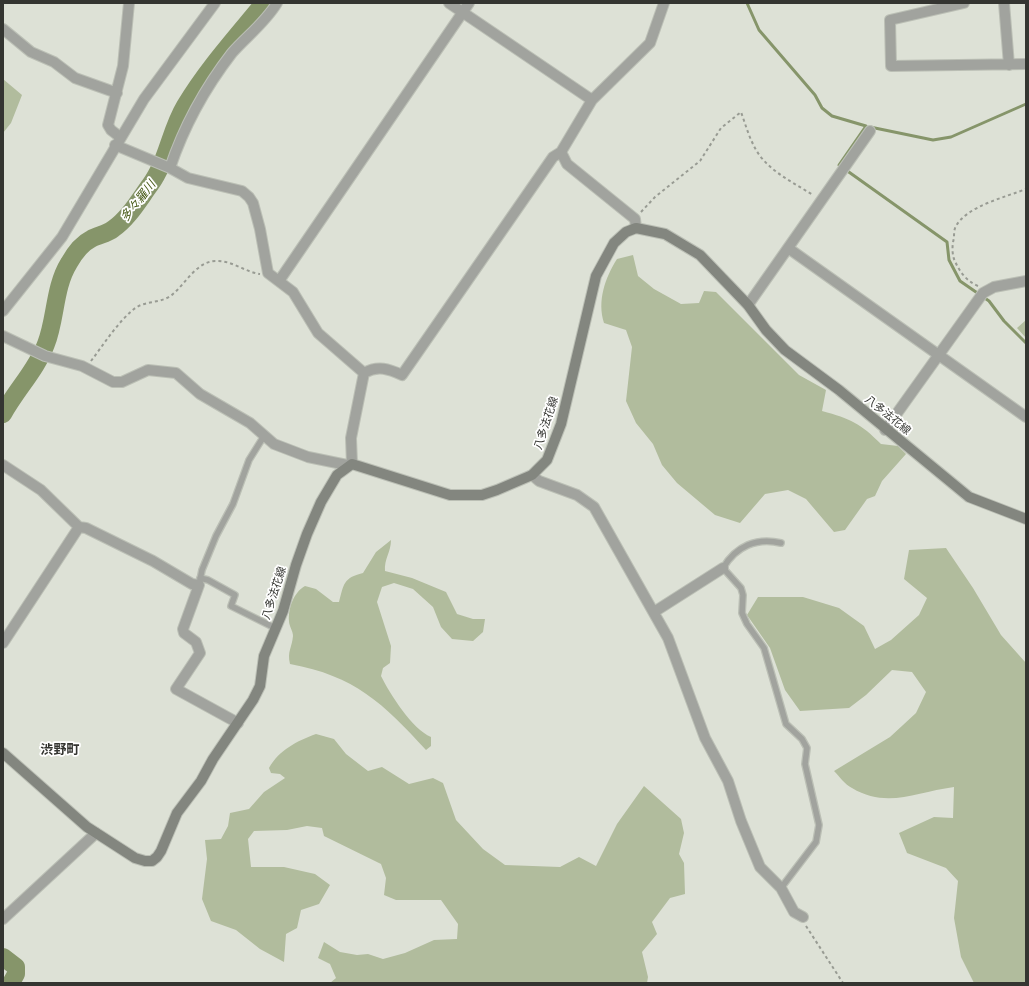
<!DOCTYPE html>
<meta charset="utf-8">
<style>
body{margin:0}
#map{position:relative;width:1029px;height:986px;overflow:hidden;background:#dde1d6;font-family:Commissioner,sans-serif}
canvas{display:block}
.frame{position:absolute;inset:0;border:4px solid #343531;pointer-events:none}
</style>
<div id="map">
<canvas width="1029" height="986"></canvas>
<div class="frame"></div>
</div>
<script>
const g = document.querySelector('canvas').getContext('2d');
g.lineJoin = 'round';
function paint(path, color) {
  g.fillStyle = color;
  g.fill(path, 'evenodd');
}
function strokePath(path, color, width, dash) {
  g.strokeStyle = color;
  g.lineWidth = width;
  g.lineCap = dash ? 'butt' : 'round';
  g.setLineDash(dash || []);
  g.stroke(path);
}
function label(font, color, halo, rows, align = 'center') {
  g.font = font + ' Commissioner,"Noto Sans JP",sans-serif';
  g.lineWidth = 3.5;
  g.setLineDash([]);
  g.textBaseline = 'middle';
  g.strokeStyle = halo;
  g.fillStyle = color;
  for (const [text, x, y, turn = 0] of rows) {
    g.save();
    g.translate(x, y);
    g.rotate((+turn || 0) * Math.PI / 180);
    g.textAlign = isNaN(turn) ? turn : align;
    if (halo) g.strokeText(text, 0, 0);
    g.fillText(text, 0, 0);
    g.restore();
  }
}
paint(new Path2D(`
 M3,79l19,16 -11,28 -8,10z
 M633,255l5,21 16,13 27,15 18,-1 5,-12 12,1 83,83 27,15 -4,21c29,8 38,12 59,33l17,2 8,8 -24,27 -7,15 -8,3 -22,31 -11,2 -28,-33 -18,-9 -23,4 -25,29 -25,-8 -38,-32 -15,-18 -9,-21 -17,-21 -10,-22 6,-54 -6,-17 -22,-7c-7,-22 1,-45 13,-64z
 M1026,320v18l-9,-10z
 M391,540c0,12 -7,19 -6,31l27,7 34,14 11,22 16,5h12l-2,13 -10,9 -21,-2 -11,-12 -8,-20 -20,-18 -19,-6 -12,4 -5,15 14,44 -1,17 -7,5 -2,8c9,18 31,53 50,61v9l-5,4c-43,-47 -71,-74 -136,-86 -3,-13 2,-16 3,-28 0,-5 -4,-10 -4,-15 -1,-13 5,-29 16,-35l11,3 17,13h6c5,-18 4,-24 24,-29l13,-21z
 M946,548l27,40 28,47 25,28v320h-52l-13,-26 -7,-39 4,-37 -12,-13 -39,-15 -8,-20 35,-16 19,1 1,-31c-38,5 -67,22 -102,1 -7,-3 -13,-12 -18,-17l56,-34 26,-24 10,-21 -14,-20 -20,-2 -26,25 -17,13 -49,3 -15,-21 -15,-42 -23,-33 11,-18h45l36,11 25,18 11,23 16,-9 28,-25 8,-17 -23,-19 5,-29z
 M316,734l18,5 12,15 22,17 14,-4 27,17 24,-6 10,5 13,37 27,29 22,16 55,2 19,-10 17,9 21,-42 27,-38 37,33 3,14 -5,21 5,9 1,31 -15,4 -18,24 5,12 -15,18 6,25 -1,6h-317l6,-5 -6,-14 -12,-6 6,-16 16,10 17,3 11,-1 15,5 22,-6 29,-13 23,-1 1,-15 -17,-24h-45l-12,-5 2,-17 -5,-14 -57,-28 -2,-8 -15,-2 -20,4 -33,1 -6,8 3,28h33l31,7 15,11 -11,19 -18,6 -4,18 -11,6 -2,28 -24,-13 -24,-19 -25,-9 -9,-22 5,-40 -2,-19 16,-1 7,-13 2,-13 19,-4 15,-17 21,-14 -5,-4 -9,-1 -2,-5c10,-18 28,-27 47,-34z`), '#b1bc9d');
strokePath(new Path2D(`
 M747,3l12,27 56,65 7,13 10,8 34,10 -27,39 108,77 2,18 11,21 29,20 15,20 22,22
 M870,127l63,13 18,-3 75,-33`), '#86956a', 3);
strokePath(new Path2D(`
 M3,414c13,-24 34,-45 43,-70 10,-25 8,-57 23,-81 5,-9 12,-19 22,-24 7,-4 16,-5 22,-10 15,-10 26,-29 37,-44 17,-23 20,-54 35,-79 22,-37 52,-70 79,-103
 M3,957l13,10v7l-5,9`), '#86956a', 18);
const service = new Path2D(`
 M200,578l8,2 27,15 -4,11 44,22
 M199,585l3,-15 14,-34 17,-32 16,-44 15,-24
 M781,888l35,-46 3,-17 -14,-61 2,-16 -5,-9 -16,-15 -22,-76 -17,-24 -5,-11 1,-18 -2,-7 -18,-20c13,-22 34,-31 58,-25`);
const minor = new Path2D(`
 M449,3l143,97
 M964,3l-74,17 1,46 135,-2
 M1004,3l5,62
 M3,29l28,23 23,10 21,16 42,15
 M120,137l-9,-7 -3,-5 15,-59 6,-63
 M115,145l55,23 18,10 54,13 7,6 4,6 7,26 8,44 25,19 25,41 46,40
 M170,168c14,-42 35,-80 62,-115 15,-17 33,-30 45,-50
 M636,228l-1,-9 -68,-55 -6,-12 31,-52 58,-57 14,-40
 M788,248l238,169
 M279,281l190,-278
 M748,305l122,-174
 M3,336l42,20 37,10 31,16h9l26,-12 28,3 24,21 50,29 24,21 34,13 39,8
 M885,430l98,-137 11,-6 32,-6
 M352,464l-1,-26 13,-65c14,-8 25,-4 38,2l151,-218 8,-5
 M3,465l38,25 38,37 -76,116
 M532,475l7,6 38,14 17,12 74,131 37,100 23,43 13,40 19,46 21,21 13,24 9,5
 M79,527l7,1 67,33 39,23 7,1 -16,44 1,4 12,9 4,11 -24,36 62,34
 M654,612l69,-44
 M3,919l93,-86`);
const tertiary = new Path2D(`
 M3,311l59,-74 82,-138 71,-96`);
const secondary = new Path2D(`
 M3,753l84,74 48,31 10,3h7l5,-4 4,-6 16,-38 24,-32 12,-22 40,-59 7,-14 4,-30 19,-45 13,-46 11,-31 14,-32 16,-27 15,-11 98,31h32l15,-5 35,-15 15,-15 14,-36 35,-148 18,-33 12,-11 10,-4 29,6 35,21 48,50 18,25 19,20 54,40 130,107 57,22`);
strokePath(service, '#bbbfb5', 8);
strokePath(minor, '#bbbfb5', 12);
strokePath(tertiary, '#bbbfb5', 12);
strokePath(secondary, '#bbbfb5', 12);
strokePath(new Path2D(`
 M641,212l14,-15 45,-36 21,-33 20,-16c4,11 7,22 12,32 11,25 38,37 60,51
 M978,286c-12,-5 -19,-15 -24,-27 -2,-6 -2,-14 0,-21 0,-4 0,-9 2,-12 11,-20 50,-29 70,-37
 M91,361c13,-17 26,-38 43,-52 11,-9 28,-5 39,-15 13,-11 24,-33 43,-33 15,-1 29,11 44,13
 M806,926l37,57`), '#989b93', 2, [3, 3]);
strokePath(service, '#a1a39e', 5.5);
strokePath(minor, '#a1a39e', 10);
strokePath(tertiary, '#a1a39e', 10);
strokePath(secondary, '#83867f', 10);
label('11px', '#343531', '#fff', [
 ["八多法花線",888,415,39],
 ["八多法花線",546,423,-72],
 ["八多法花線",274,593,-72]
]);
label('italic 12px', '#485a18', '#fff', [
 ["多々羅川",138,201,-52]
]);
label('bold 13px', '#343531', '#fff', [
 ["渋野町",60,750]
]);
</script>
